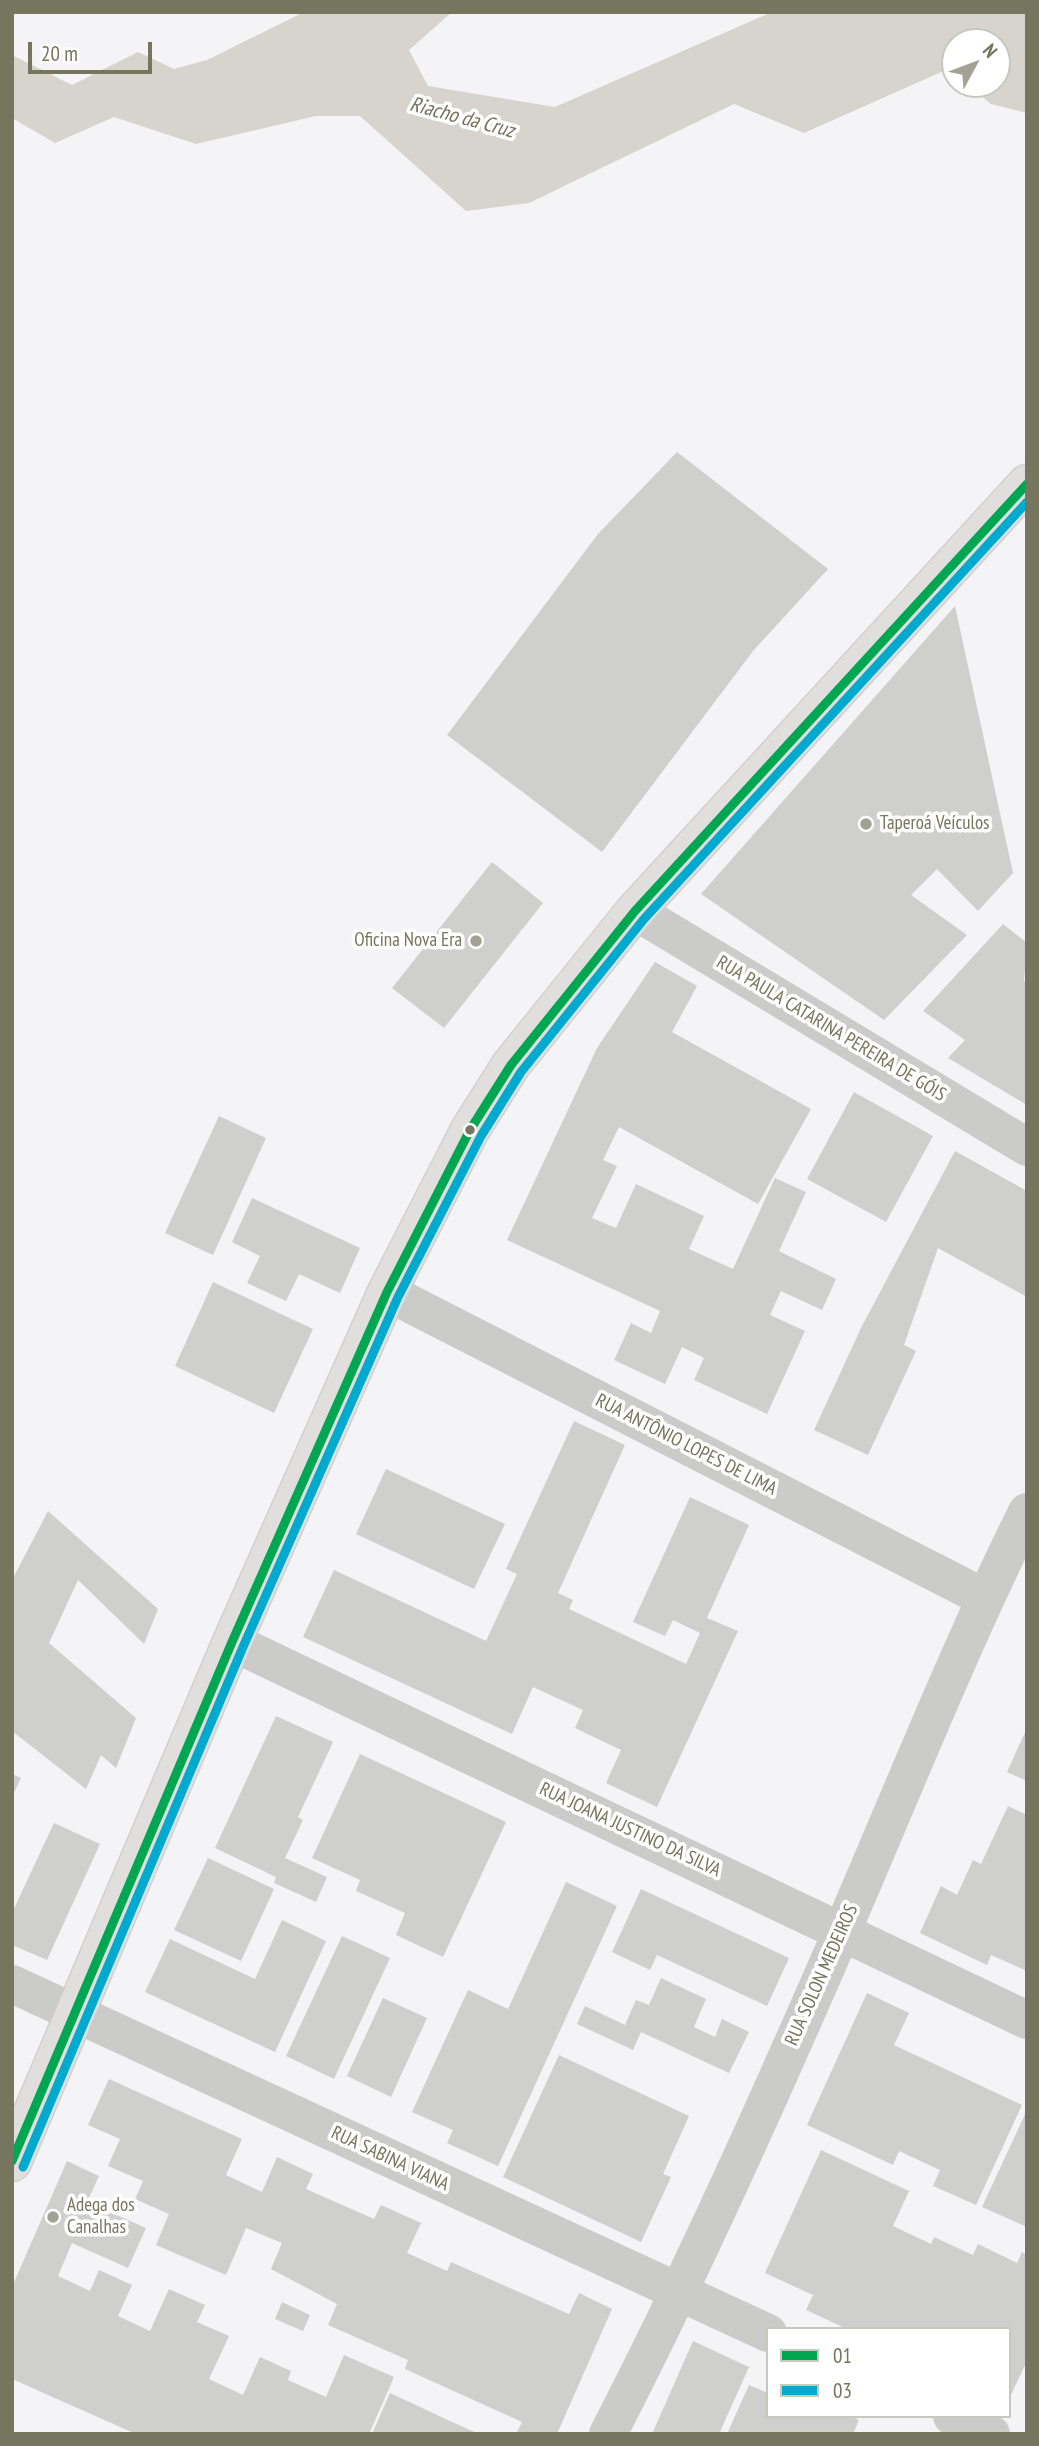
<!DOCTYPE html>
<meta charset="utf-8">
<style>
body{margin:0}
#map{position:relative;width:1039px;height:2446px;overflow:hidden;background:#f4f3f5;font-family:"PT Sans Narrow",sans-serif}
canvas{display:block}
.frame{position:absolute;inset:0;border:14px solid #76755e;pointer-events:none}
.legend{position:absolute;left:766px;top:2327px;width:245px;height:91px;box-sizing:border-box;background:#fff;border:2px solid #c8c8bf;margin:0;padding:9px 12px;list-style:none;font-size:21px;color:#76755e}
.legend li{display:flex;align-items:center;gap:14px;height:35px}
.legend b{width:35px;border:2px solid #c8c8bf}
.north{position:absolute;left:941px;top:28px;width:70px;height:70px;box-sizing:border-box;background:#fff;border:2px solid #c8c8bf;border-radius:50%;rotate:49deg;font-size:19px;font-weight:700;line-height:28px;text-align:center;color:#76755e}
.north::after{content:'';display:block;margin:auto;width:24px;height:32px;background:#a2a193;clip-path:polygon(50% 0,100% 100%,50% 72%,0 100%)}
.scale{position:absolute;left:28px;top:42px;width:124px;height:32px;box-sizing:border-box;border:4px solid #76755e;border-top:0;padding-left:9px;font-size:21px;line-height:24px;white-space:nowrap;color:#76755e;-webkit-text-stroke:5px #fff;paint-order:stroke}
</style>
<div id="map">
<canvas width="1039" height="2446"></canvas>
<div class="frame"></div>
<ul class="legend">
<li><b style="height:9px;background:#00a651"></b>01</li>
<li><b style="height:9px;background:#00a9ce"></b>03</li>
</ul>
<div class="north">N</div>
<div class="scale">20 m</div>
</div>
<script>
const g = document.querySelector('canvas').getContext('2d');
g.lineJoin = 'round';
function paint(path, color) {
  g.fillStyle = color;
  g.fill(path, 'evenodd');
}
function strokePath(path, color, width, dash) {
  g.strokeStyle = color;
  g.lineWidth = width;
  g.lineCap = dash ? 'butt' : 'round';
  g.setLineDash(dash || []);
  g.stroke(path);
}
function label(font, color, halo, rows, align = 'center') {
  g.font = font + ' "PT Sans Narrow",sans-serif';
  g.lineWidth = 7;
  g.setLineDash([]);
  g.textBaseline = 'middle';
  g.strokeStyle = halo;
  g.fillStyle = color;
  for (const [text, x, y, turn = 0] of rows) {
    g.save();
    g.translate(x, y);
    g.rotate((+turn || 0) * Math.PI / 180);
    g.textAlign = isNaN(turn) ? turn : align;
    if (halo) g.strokeText(text, 0, 0);
    g.fillText(text, 0, 0);
    g.restore();
  }
}
paint(new Path2D(`
 M304,12h148l-43,38 19,36 127,21 217,-95h255v101l-36,-9 -24,-20h30v-42h-42v33l-7,-6 -144,64 -70,-29 -205,99 -63,8 -106,-95h-44l-120,28 -82,-27 -59,26 -43,-25v-63l60,30 66,-33 36,17 33,-9z`), '#d7d4ce');
paint(new Path2D(`
 M677,452l151,117 -75,82 -151,201 -155,-117 151,-201z
 M955,606l58,267 -35,38 -41,-42 -26,26 56,40 -83,85 -183,-126z
 M492,862l51,41 -99,125 -52,-40z
 M1003,924l24,19 -3,38 3,2v122l-79,-47 17,-18 -42,-29z
 M655,962l42,24 -25,46 139,77 -53,95 -139,-77 -16,33 14,6 -25,52 24,10 20,-44 68,32 -15,33 44,20 42,-91 31,14 -27,59 57,28 -14,31 -41,-19 -11,24 35,16 -38,83 -73,-34 10,-22 -22,-11 -17,37 -51,-24 17,-37 20,10 9,-22 -153,-71 90,-192z
 M854,1092l79,44 -47,86 -79,-43z
 M219,1116l47,22 -53,117 -48,-22z
 M955,1151l72,40v106l-89,-49 -34,97 12,6 -48,104 -54,-25 48,-104z
 M252,1198l108,50 -20,45 -41,-19 -13,27 -39,-18 13,-27 -28,-14z
 M213,1282l100,47 -39,84 -99,-47z
 M574,1421l51,24 -67,148 15,7 -4,9 117,55 14,-31 -27,-13 -8,16 -32,-14 57,-125 59,28 -42,93 31,13 -81,176 -51,-24 15,-33 -46,-22 8,-18 -50,-23 -21,47 -209,-97 31,-67 152,71 31,-67 -11,-5z
 M386,1469l119,55 -31,65 -118,-55z
 M48,1511l110,98 -14,35 -66,-64 -29,63 87,75 -20,50 -15,-13 -15,34 -74,-58v-151z
 M276,1716l57,26 -35,75 5,3 -18,38 42,19 -11,25 -42,-19 2,-6 -61,-29z
 M1027,1728v53l-20,-9z
 M360,1754l146,68 -63,135 -47,-22 9,-22 -49,-22 4,-11 -48,-22z
 M12,1774l9,4 -9,19z
 M1008,1806l19,9v156l-36,-16 -4,10 -67,-32 21,-47 16,9 16,-35 8,4z
 M54,1823l46,21 -53,116 -35,-15v-32z
 M208,1858l66,31 -33,72 -67,-31z
 M566,1882l51,24 -119,260 -51,-23 6,-13 -41,-18 56,-122 40,19z
 M641,1889l148,69 -22,48 -110,-51 -7,15 -38,-18z
 M282,1920l44,21 -51,111 -130,-60 25,-53 85,40z
 M342,1936l48,22 -56,121 -48,-23z
 M661,1978l45,21 -12,28 21,10 7,-18 27,13 -20,41 -88,-41 -8,18 -56,-26 8,-18 40,19 11,-25 13,5z
 M867,1993l42,20 -15,32 128,60 -46,100 -43,-19 7,-16 -41,-19 -6,14 -86,-40z
 M383,1998l44,20 -36,79 -44,-21z
 M559,2055l130,61 -26,58 8,3 -30,65 -138,-65z
 M109,2079l133,60 -16,36 36,17 15,-35 36,17 -7,15 68,30 7,-14 40,18 -14,30 40,18 4,-9 118,52 10,-21 33,16 -55,125h-41l6,-12 -117,-53 3,-9 -80,-35 9,-21 -66,-35 11,-26 -36,-15 -20,47 -70,-30 13,-31 -34,-15 8,-18 -35,-15 12,-27 -32,-14z
 M1027,2110v117l-45,-20z
 M821,2150l88,41 -16,35 38,18 3,-7 39,18 5,-11 39,19 5,-11 5,3v106l-18,38v-70h-162l-41,-19 7,-15 -48,-22z
 M67,2161l32,15 -12,26 59,26 -18,40 -56,-25 -14,33 32,15 9,-21 33,15 -14,31 32,15 19,-42 36,16 -8,17 32,14 -20,43 34,16 17,-38 31,14 -3,9 38,17 18,-42 50,22 -25,57h-233l-124,-55v-92z
 M282,2302l28,13 -7,16 -28,-12z
 M693,2341l56,26 -30,67h-67z
 M749,2385l19,8v23h83l8,4 -6,14h-126z
 M390,2393l60,28 29,13h-107z`), '#cfcfcd');
const primary = new Path2D(`
 M12,2162l220,-520 155,-350 83,-162 41,-65 124,-154 392,-427`);
strokePath(primary, '#d1d1d1', 41);
strokePath(new Path2D(`
 M635,911l392,236
 M387,1292l598,306
 M232,1642l795,378
 M12,1984l756,349
 M952,2416l39,18
 M608,2434c85,-165 161,-335 235,-505 60,-139 116,-280 184,-417`), '#cbcbc9', 38);
strokePath(primary, '#e0dfde', 38);
strokePath(new Path2D(`
 M12,2161l220,-519 155,-350 83,-162 41,-65 124,-154 392,-427`), '#00a651', 9);
strokePath(new Path2D(`
 M23,2167l220,-520 155,-350 83,-161 40,-64 123,-153 383,-417`), '#00a9ce', 9);
for (const [x, y, r, color] of [
 [866,824,7,"#a2a193"],
 [476,941,7,"#a2a193"],
 [470,1130,6,"#76755e"],
 [53,2217,7,"#a2a193"]
]) {
  const dot = new Path2D();
  dot.arc(x, y, r, 0, 2 * Math.PI);
  g.fillStyle = color;
  g.fill(dot);
  strokePath(dot, '#fff', 2.5);
}
label('19px', '#76755e', '#fff', [
 ["Taperoá Veículos",880,824],
 ["Oficina Nova Era",462,941,"right"],
 ["Adega dos",67,2206],
 ["Canalhas",67,2228]
], 'left');
label('19px', '#76755e', '#fff', [
 ["RUA PAULA CATARINA PEREIRA DE GÓIS",831,1029,31],
 ["RUA ANTÔNIO LOPES DE LIMA",686,1445,27],
 ["RUA JOANA JUSTINO DA SILVA",630,1830,25],
 ["RUA SOLON MEDEIROS",822,1975,-66],
 ["RUA SABINA VIANA",390,2159,25]
]);
label('italic 21px', '#77725e', '#fff', [
 ["Riacho da Cruz",462,118,15]
]);
</script>
